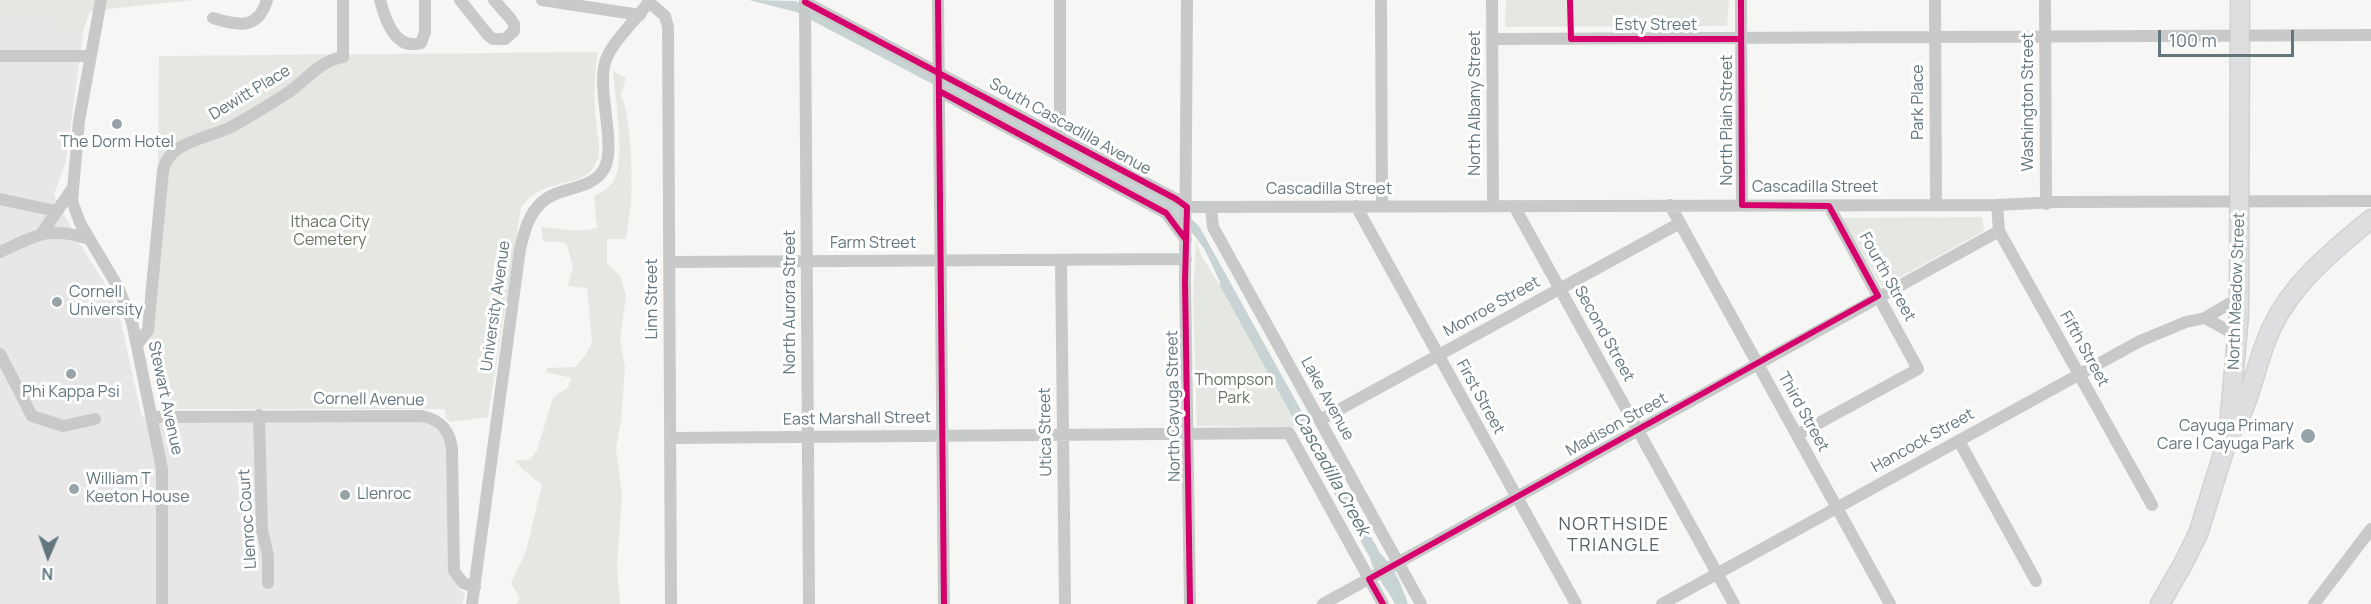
<!DOCTYPE html>
<style>
body{margin:0}
#map{position:relative;width:2371px;height:604px;overflow:hidden;background:#f6f6f5;font-family:Manrope,sans-serif}
canvas{display:block}
.north{position:absolute;left:18px;top:526px;width:60px;height:60px;-webkit-text-stroke:4px #fff;paint-order:stroke;rotate:182deg;font-size:16px;font-weight:700;line-height:24px;text-align:center;color:#63767e}
.north::after{content:'';display:block;margin:auto;width:21px;height:27px;background:#63767e;clip-path:polygon(50% 0,100% 100%,50% 72%,0 100%)}
.scale{position:absolute;left:2158px;top:30px;width:136px;height:27px;box-sizing:border-box;border:3px solid #63767e;border-top:0;padding-left:8px;font-size:18px;line-height:21px;white-space:nowrap;color:#63767e;-webkit-text-stroke:4px #fff;paint-order:stroke}
</style>
<div id="map">
<canvas width="2371" height="604"></canvas>
<div class="north">N</div>
<div class="scale">100 m</div>
</div>
<script>
const g = document.querySelector('canvas').getContext('2d');
g.lineJoin = 'round';
function paint(path, color) {
  g.fillStyle = color;
  g.fill(path, 'evenodd');
}
function strokePath(path, color, width, dash) {
  g.strokeStyle = color;
  g.lineWidth = width;
  g.lineCap = dash ? 'butt' : 'round';
  g.setLineDash(dash || []);
  g.stroke(path);
}
function label(font, color, halo, rows, align = 'center') {
  g.font = font + ' Manrope,sans-serif';
  g.lineWidth = 6;
  g.setLineDash([]);
  g.textBaseline = 'middle';
  g.strokeStyle = halo;
  g.fillStyle = color;
  for (const [text, x, y, turn = 0] of rows) {
    g.save();
    g.translate(x, y);
    g.rotate((+turn || 0) * Math.PI / 180);
    g.textAlign = isNaN(turn) ? turn : align;
    if (halo) g.strokeText(text, 0, 0);
    g.fillText(text, 0, 0);
    g.restore();
  }
}
paint(new Path2D(`
 M0,0l89,11 -5,17 -18,133 -12,34 26,49 29,46 10,24 23,103 282,5 12,6 10,9 4,133 8,18 7,5 -3,11h-462z`), '#e6e7e6');
paint(new Path2D(`
 M0,0h193l-103,11 -6,17 -12,9 -13,-7 -5,-13 -10,-3 -39,2 -5,3z
 M1506,0h223l-2,26 -222,1z
 M598,52c-4,23 -4,46 -2,69 1,12 5,26 2,37 -4,14 -13,19 -26,23 -22,6 -38,7 -51,27l-33,209 -37,5 -5,-4 -1,-9h-284l-18,-90 15,-153 1,-110z
 M613,71l13,7 -5,17c10,21 12,82 10,107 -1,12 -4,25 -5,37h-19v24l13,13 6,20 -6,44 5,27 -4,54 -5,27 6,47 -5,70 3,39h-104l4,-6 -9,-15 15,-32 16,-66 -20,-16 -7,-9h15l7,-10 16,-52 16,-12 2,-8 -25,-6 1,-4 28,-1 9,-10 8,-14 -5,-55 -19,-2 5,-20 -7,-23 -23,-2 -2,-14 40,4 16,-3 -3,-32c9,-5 16,-8 21,-18 10,-22 0,-81 -2,-107z
 M1982,217l2,14 -102,56 -40,-69z
 M1196,240l5,15 19,31 76,139 -4,2 -95,-1 -4,-128z`), '#e5e8e2');
paint(new Path2D(`
 M749,0l47,1 377,201 26,24 181,327c14,13 22,33 28,51h-13c-8,-16 -21,-28 -25,-46l-150,-272v-4l-15,-32 -11,-15 -25,-24 -203,-112 -9,-2 -161,-85z`), '#c8d3d4');
const highway = new Path2D(`
 M2230,434c5,-9 12,-19 15,-29 10,-26 15,-53 27,-78 21,-45 62,-77 99,-108
 M2160,604l23,-40 15,-30 30,-96 11,-123 1,-315`);
strokePath(highway, '#d2d2d2', 21);
strokePath(new Path2D(`
 M101,0l-22,121 -7,80 8,22 38,64 14,35 30,147v135
 M380,0c5,19 15,51 41,43l4,-11v-32
 M460,0l28,35 5,4h12l9,-8v-7l-4,-6 -16,-18
 M542,0l98,15
 M805,0l4,604
 M938,0l6,604
 M1060,0v137
 M1187,0l-2,281 5,323
 M1381,0l1,206
 M1492,0l1,206
 M1741,0l1,205
 M1935,0l1,204
 M2045,0l1,204
 M649,2l16,14 3,11 3,577
 M805,2l371,197 11,8
 M213,18c25,8 45,12 54,-18
 M1492,39l879,-4
 M0,56h90
 M939,91l227,122 20,27
 M0,199l56,12
 M1670,205l220,399
 M1997,205l2,26 153,274
 M1356,206l220,398
 M1514,206l220,398
 M1187,207l810,-2 59,-3 315,-1
 M1211,207l2,20 208,377
 M42,233l30,-44
 M0,252c35,-16 49,-27 89,-13
 M1061,260l4,344
 M669,262l517,-3
 M2205,318l22,12 10,12
 M137,345l11,-15 15,-159c5,-30 45,-32 70,-45 19,-11 38,-22 56,-34 17,-12 32,-32 54,-35v-57
 M0,354l32,62 31,10 32,-7
 M259,415l3,115 6,26v27
 M153,417l269,-1c19,4 28,14 30,33l2,122 9,12 12,4
 M1320,420l360,-197
 M1797,435l121,-66 -89,-163
 M670,438l619,-5 94,171
 M1959,441l77,140
 M472,604l48,-355c4,-16 8,-34 21,-46 17,-17 51,-12 63,-34 13,-23 -7,-76 1,-106 5,-20 33,-44 45,-63
 M1323,604l676,-373
 M1662,604l478,-263 46,-19 19,-4 34,-20
 M2314,604l57,-75`), '#c8caca', 12);
strokePath(highway, '#dddedf', 18);
strokePath(new Path2D(`
 M938,0l6,604
 M1570,0l1,39h170
 M805,2l371,197 11,8 -2,74 5,323
 M939,91l227,122 20,27
 M1383,604l-14,-25 509,-283 -49,-90 -87,-1 -1,-205`), '#d6006c', 6);
for (const [x, y, r, color] of [
 [117,124,6,"#96a3a8"],
 [57,302,6,"#96a3a8"],
 [71,374,6,"#96a3a8"],
 [2308,436,8,"#96a3a8"],
 [74,489,6,"#96a3a8"],
 [345,495,6,"#96a3a8"]
]) {
  const dot = new Path2D();
  dot.arc(x, y, r, 0, 2 * Math.PI);
  g.fillStyle = color;
  g.fill(dot);
  strokePath(dot, '#fff', 2);
}
label('16px', '#63767e', '#fff', [
 ["Esty Street",1656,26],
 ["Dewitt Place",250,93,-31],
 ["Park Place",1919,102,-90],
 ["Washington Street",2029,102,-90],
 ["North Albany Street",1476,103,-90],
 ["North Plain Street",1728,120,-90],
 ["South Cascadilla Avenue",1070,127,29],
 ["Cascadilla Street",1815,188],
 ["Cascadilla Street",1329,190],
 ["Farm Street",873,244],
 ["Fourth Street",1887,277,61],
 ["North Meadow Street",2237,291,-88],
 ["Linn Street",653,299,-90],
 ["North Aurora Street",791,302,-90],
 ["University Avenue",496,306,-82],
 ["Monroe Street",1492,307,-29],
 ["Second Street",1604,334,61],
 ["Fifth Street",2084,349,61],
 ["First Street",1480,397,61],
 ["Stewart Avenue",165,398,78],
 ["Lake Avenue",1327,399,61],
 ["Cornell Avenue",369,400,1],
 ["North Cayuga Street",1174,406,-91],
 ["Third Street",1803,412,61],
 ["East Marshall Street",857,419,-1],
 ["Madison Street",1617,425,-29],
 ["Utica Street",1046,432,-91],
 ["Hancock Street",1923,441,-29],
 ["Llenroc Court",248,519,-94]
]);
label('16px', '#63767e', '#fff', [
 ["The Dorm Hotel",117,143,"center"],
 ["Cornell",69,293],
 ["University",69,311],
 ["Phi Kappa Psi",71,393,"center"],
 ["Cayuga Primary",2294,427,"right"],
 ["Care | Cayuga Park",2294,445,"right"],
 ["William T",86,480],
 ["Keeton House",86,498],
 ["Llenroc",357,495]
], 'left');
label('16px', '#687662', '#fff', [
 ["Ithaca City",330,223],
 ["Cemetery",330,241],
 ["Thompson",1234,381],
 ["Park",1234,399]
]);
label('italic 18px', '#5e7578', '#fff', [
 ["Cascadilla Creek",1331,474,61]
]);
g.letterSpacing = '1.5px';
label('18px', '#556369', '#fff', [
 ["NORTHSIDE",1614,525],
 ["TRIANGLE",1614,546]
]);
g.letterSpacing = '0px';
</script>
